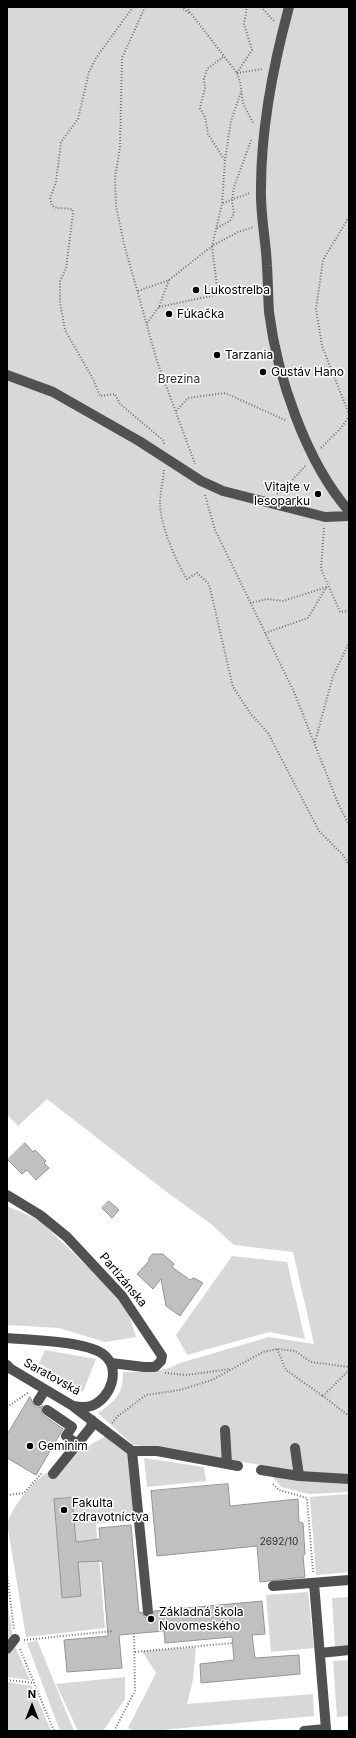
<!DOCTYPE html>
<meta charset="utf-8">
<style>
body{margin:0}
#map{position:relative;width:356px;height:1738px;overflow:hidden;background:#fff;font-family:Inter,sans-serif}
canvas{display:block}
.frame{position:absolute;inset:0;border:8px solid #000;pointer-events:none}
.north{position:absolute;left:12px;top:1686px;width:40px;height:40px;-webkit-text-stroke:3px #fff;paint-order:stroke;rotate:0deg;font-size:11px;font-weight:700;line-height:16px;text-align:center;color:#000}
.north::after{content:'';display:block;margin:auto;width:14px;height:18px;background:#000;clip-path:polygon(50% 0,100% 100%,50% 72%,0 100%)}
</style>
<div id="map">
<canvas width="356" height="1738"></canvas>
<div class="frame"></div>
<div class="north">N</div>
</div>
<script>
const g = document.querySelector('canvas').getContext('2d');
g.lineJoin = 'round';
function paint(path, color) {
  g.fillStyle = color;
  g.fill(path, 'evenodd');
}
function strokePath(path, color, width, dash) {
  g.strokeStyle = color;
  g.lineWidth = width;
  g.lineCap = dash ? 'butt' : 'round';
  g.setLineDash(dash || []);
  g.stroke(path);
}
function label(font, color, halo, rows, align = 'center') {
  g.font = font + ' Inter,sans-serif';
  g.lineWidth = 3;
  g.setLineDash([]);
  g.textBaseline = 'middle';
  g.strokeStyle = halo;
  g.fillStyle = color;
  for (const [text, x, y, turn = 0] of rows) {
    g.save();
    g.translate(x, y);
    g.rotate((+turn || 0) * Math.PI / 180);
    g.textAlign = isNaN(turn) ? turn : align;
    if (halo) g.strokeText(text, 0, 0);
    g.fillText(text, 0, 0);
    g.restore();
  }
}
paint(new Path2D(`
 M7,7h342v1468l-56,-4 -122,-22 -38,-4 -35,-32c18,-13 25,-18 25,-41 19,0 40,1 57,-9l89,-26 45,7 -21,-92 -59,-7 -23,-21 -47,-34 -117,-91 -29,27 -11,-12z
 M7,1206l32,14 47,45 41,43 9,29 -31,5 -46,-14 -52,-3z
 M232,1256l55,6 18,77 -36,-7 -82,23 -11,-20z
 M45,1350l51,9 -13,33 -44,-29z
 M107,1435l23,21 5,63 -39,5 9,104 -79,9 -19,-114c19,-46 59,-63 100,-88z
 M144,1458l60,9 2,14 -59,6z
 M271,1475l78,7v10l-40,2 -28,-7z
 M349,1494v78l-33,3 -6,-78z
 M308,1592l6,56 -43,4 -5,-57z
 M349,1597v48l-14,1 -3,-48z
 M7,1598l6,41 -6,6z
 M37,1640l37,91h-14l-33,-88z
 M15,1646l15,34 -23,-3v-22z
 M196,1647l-3,33 -6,24 126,-10 1,22 -163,15h-16l-7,-3 28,-55 -14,-22z
 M349,1660v56l-12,1 -4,-56z
 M125,1677v22l-22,32h-25l-22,-47z
 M7,1682l25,4 19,45h-44z`), '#d8d8d8');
const building = new Path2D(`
 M25,1143l8,9 2,-2 11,11 -2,2 5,5 -13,12 -9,-10 -5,4 -14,-14z
 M109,1201l10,9 -7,8 -10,-10z
 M153,1254h10l11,10 -2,3 18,13 4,-2 9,5 -23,33 -14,-10 -5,-27 -8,10 -16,-15 12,-13v-3z
 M30,1397l5,10h6l2,-2 -2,5 2,5 20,14 -27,46 -29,-17v-23z
 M228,1484l2,22 68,-7 1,23 4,1 2,31 -2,2 2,21 -45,5 -3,-36 -100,10 -6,-65z
 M72,1498l4,44 24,-3 -1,-11 32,-3 8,88 3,-1 3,6 6,-1 3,-6 108,-10 3,33 -13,1 3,23 44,-3 1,19 -99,9 -1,-19 34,-4 -2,-23 -67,6 -1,-12 -45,4 3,33 -55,4 -3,-32 44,-4 -6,-75 -24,1 3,34 -19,2 -8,-99z`);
paint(building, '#c0c0c0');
strokePath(building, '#959595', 1);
strokePath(new Path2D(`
 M133,7l-37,51 -7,14 -11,47 -17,23 -5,40 -6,16 2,8 5,2 15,1 1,4 -7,56 -6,12v21l5,28 28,49 7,17 15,-2 5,10 43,36 1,4
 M145,7l-23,51 -2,89 -5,31 1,28 8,38 33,117 38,103
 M181,7l8,6
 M186,7l51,66 3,9 3,21 10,20
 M261,7l13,14
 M223,57l-16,12 -3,10 1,9 -5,20 5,9 3,17 16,25
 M237,73l15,-23 -8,-26 3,-17
 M237,73l26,-4
 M223,203l27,-10
 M349,217l-26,43 -7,49 6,37 27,68
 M217,228l13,-7 4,-8 -2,-12 2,-14 18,-49
 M138,291l31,-11 43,-34 10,-42 3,-44 6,-39 10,-29
 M218,295l-6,-49 26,-14 16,-5
 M159,307l99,-21
 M147,323l12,-16 10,-27
 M176,411l12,-13 37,-5 60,27
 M321,448l21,-21 7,-11
 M164,470c-1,11 -4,23 -4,34 0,20 16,58 27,75l10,-6 12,11 24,103 17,26 18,20 51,98 24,24 6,10
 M277,494l7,-5 22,-24
 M205,495l10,35 79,162 44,111 11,22
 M324,528l-3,41 19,43 9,-1
 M250,603l17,-4 16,2 44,-14
 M265,633l43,-15 19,-32
 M315,742l18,-66 16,-33
 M277,1349l9,21 37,26
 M349,1370l-26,26 26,20
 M165,1373l22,2 43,-6
 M7,1407l22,-15
 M112,1423l6,-7 28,-21 34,-5 32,-10 51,-28 14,-3 18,2 16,11 38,5
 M273,1484l6,6 28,8 6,74
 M7,1495l17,-2 18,-20
 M7,1574l7,56
 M24,1640l89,-9
 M20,1649l34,82
 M135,1652l97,-9
 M7,1680l27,3
 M114,1731l21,-40 -1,-57`), '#737373', 2, [1, 2]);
strokePath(new Path2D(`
 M289,7c-16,59 -28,120 -28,181 -1,27 5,52 6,78 1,15 1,31 2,46 8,64 37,150 80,199
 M7,375l46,17 86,49 62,40 22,10 102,26 24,-1
 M7,1195l33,20 27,22 55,59 40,60 -1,5 -6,6h-11l-33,-4
 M7,1338c24,2 77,3 96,16 19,14 8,45 -12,52 -6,2 -12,1 -18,0l-62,-37 -4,-4
 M38,1401l7,-11
 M74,1407l58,44h25l81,15
 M47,1410l25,17 -6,9 11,8
 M225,1430l2,34
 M295,1448l4,28
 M132,1451l16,161
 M261,1470l38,6 50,3
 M53,1474l38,-47 1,-7
 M273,1586l76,-6
 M7,1649l8,-10
 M320,1653l29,-3
 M304,1731l22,-2 -12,-146`), '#515151', 10);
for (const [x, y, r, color] of [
 [196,290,4,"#000"],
 [169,314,4,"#000"],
 [217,355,4,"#000"],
 [263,372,4,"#000"],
 [318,494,4,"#000"],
 [30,1446,4,"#000"],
 [64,1510,4,"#000"],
 [151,1619,4,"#000"]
]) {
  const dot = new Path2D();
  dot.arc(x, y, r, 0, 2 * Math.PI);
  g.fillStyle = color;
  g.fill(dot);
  strokePath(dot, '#fff', 1.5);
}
label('10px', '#303030', null, [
 ["2692/10",279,1542]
]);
label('12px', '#000', '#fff', [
 ["Lukostrelba",204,290],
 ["Fúkačka",177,314],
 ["Tarzania",225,355],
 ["Gustáv Hano",271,372],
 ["Vitajte v",310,487,"right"],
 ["lesoparku",310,501,"right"],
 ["Geminim",38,1446],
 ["Fakulta",72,1503],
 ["zdravotníctva",72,1517],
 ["Základná škola",159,1612],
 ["Novomeského",159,1626]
], 'left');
label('12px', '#2f2f2f', '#fff', [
 ["Brezina",179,379]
]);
label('12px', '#000', '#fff', [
 ["Partizánska",123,1280,50],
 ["Saratovská",52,1377,29]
]);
</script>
